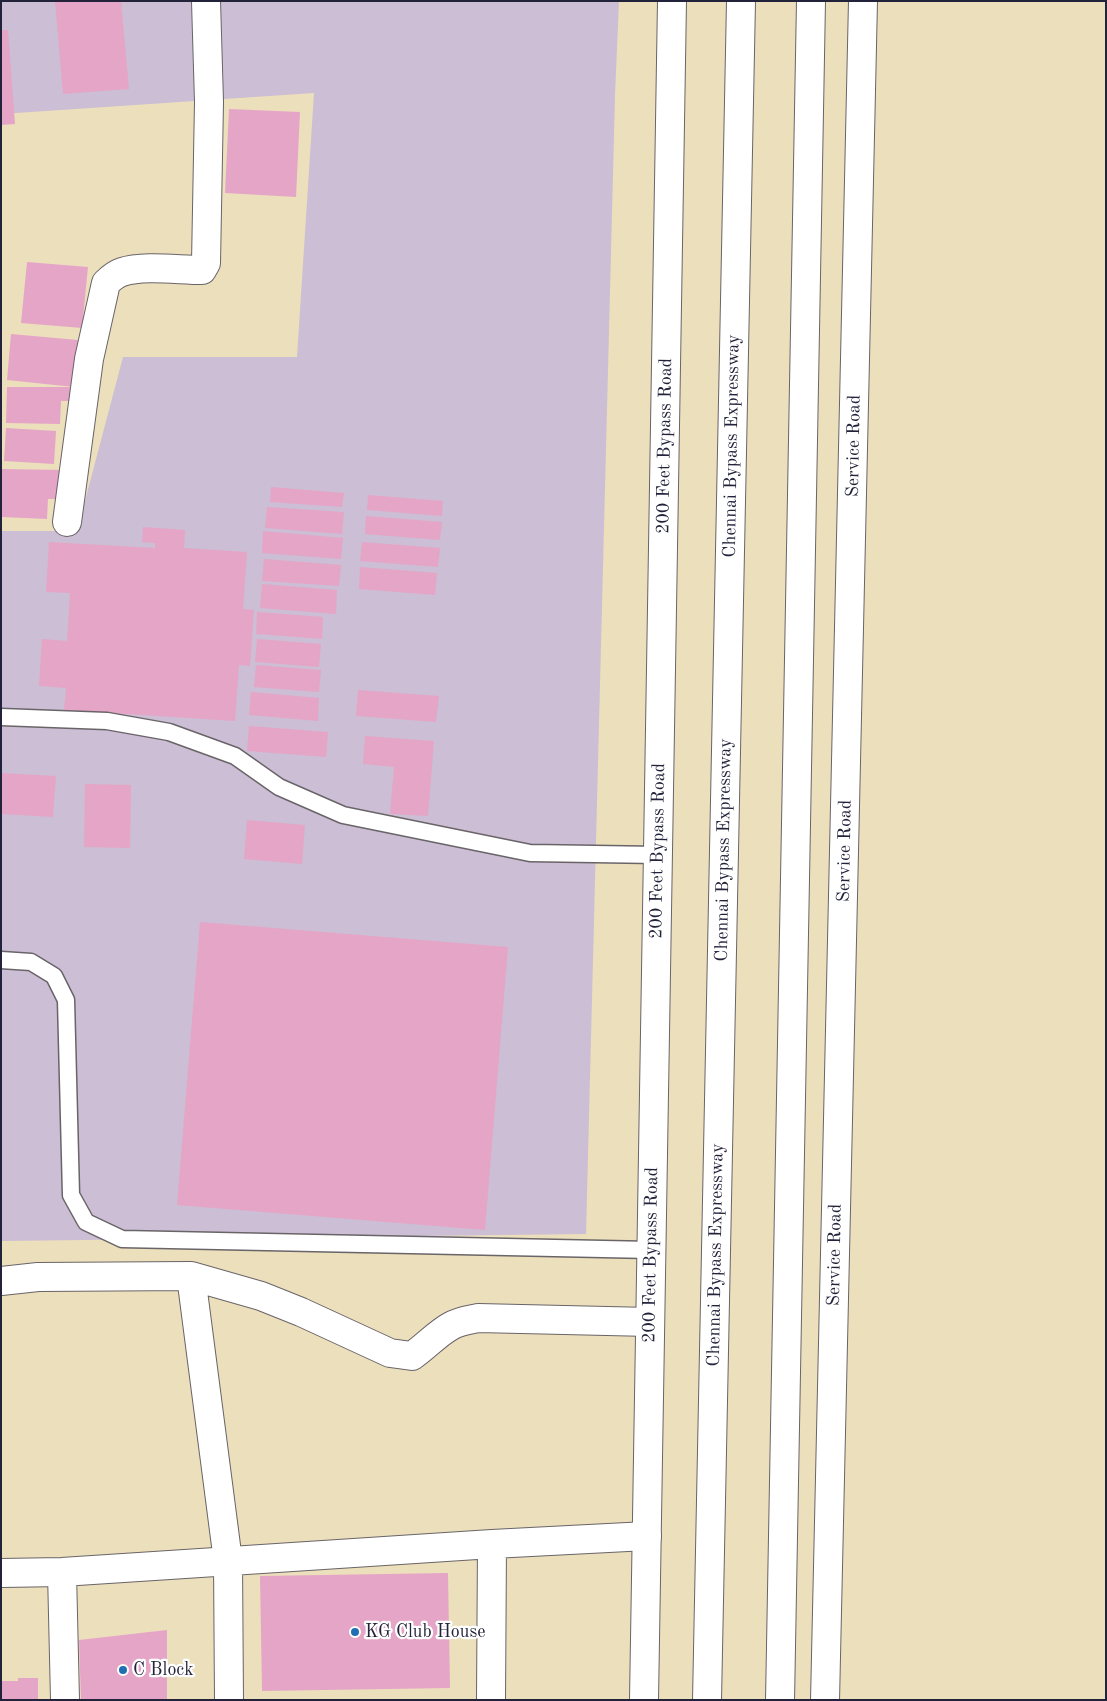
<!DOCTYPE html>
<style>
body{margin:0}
#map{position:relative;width:1107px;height:1701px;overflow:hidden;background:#ecdfbc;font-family:"Old Standard TT",serif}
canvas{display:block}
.frame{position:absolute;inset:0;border:2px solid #22223b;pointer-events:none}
</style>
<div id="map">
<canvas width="1107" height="1701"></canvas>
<div class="frame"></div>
</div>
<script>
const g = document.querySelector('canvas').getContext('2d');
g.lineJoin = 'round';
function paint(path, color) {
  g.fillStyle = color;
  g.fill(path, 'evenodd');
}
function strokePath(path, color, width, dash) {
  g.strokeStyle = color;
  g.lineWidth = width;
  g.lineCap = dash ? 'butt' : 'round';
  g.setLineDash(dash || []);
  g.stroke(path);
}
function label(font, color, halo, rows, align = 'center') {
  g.font = font + ' "Old Standard TT",serif';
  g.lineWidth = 4.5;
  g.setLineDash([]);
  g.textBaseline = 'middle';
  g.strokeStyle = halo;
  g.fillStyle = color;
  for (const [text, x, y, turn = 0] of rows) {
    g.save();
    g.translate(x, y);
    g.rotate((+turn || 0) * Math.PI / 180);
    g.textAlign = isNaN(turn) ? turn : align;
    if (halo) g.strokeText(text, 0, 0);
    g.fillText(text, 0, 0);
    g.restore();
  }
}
paint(new Path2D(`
 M1,1h618l-4,94 -29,1139 -585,7v-710h76l46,-174h174l17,-264 -313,21z`), '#ccbed4');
paint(new Path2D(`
 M55,1h66l8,88 -66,5z
 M1,30h7l7,94 -14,1z
 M229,109l71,3 -4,85 -71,-4z
 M27,262l61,5 -6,61 -61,-5z
 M11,334l67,6 -4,47 -67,-7z
 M7,387h63v14h-9l-1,23 -54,-1z
 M6,428l50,3 -2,33 -50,-3z
 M2,469l63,1 -1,29h-16l-1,20 -46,-2z
 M271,487l73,6 -2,14 -72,-5z
 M368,495l75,6 -1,15 -75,-6z
 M267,507l77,5 -2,22 -77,-6z
 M366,516l76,6 -2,18 -75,-6z
 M143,527l42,3 -1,18 63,4 -4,57 11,1 -4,56 -11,-1 -4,56 -171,-11 2,-22 -27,-2 3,-47 25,2 3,-48 -24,-1 3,-50 106,6v-5l-13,-1z
 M263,531l80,7 -2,21 -79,-6z
 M362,542l78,6 -2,19 -78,-6z
 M264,559l77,6 -2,21 -77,-5z
 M360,567l77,6 -2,22 -76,-6z
 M262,584l75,6 -1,24 -76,-6z
 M257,612l66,5 -1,22 -66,-5z
 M257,639l64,5 -2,23 -64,-5z
 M256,665l65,5 -2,22 -65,-5z
 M358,690l81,6 -3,26 -80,-6z
 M251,692l68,6 -1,23 -69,-6z
 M249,726l79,6 -2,25 -79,-6z
 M365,736l69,5 -6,75 -38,-2 4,-47 -31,-3z
 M1,773l55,3 -3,41 -52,-3z
 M85,784l46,1 -1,63 -46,-1z
 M247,820l58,5 -3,39 -58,-5z
 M200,922l308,25 -23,283 -308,-25z
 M448,1573l2,115 -188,3 -2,-115z
 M167,1630v70h-86l-2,-60z
 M18,1678h20v21l-37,1v-19h17z`), '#e5a5c7');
const service = new Path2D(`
 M1,717l106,4 62,11 66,24 44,31 64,28 187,38 128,2
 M1,960l30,2 23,14 12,24 5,195 15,27 36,17 529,11`);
const minor = new Path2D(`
 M67,522l22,-163 17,-76c5,-5 10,-9 16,-11 22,-7 56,-2 80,-2l4,-7 3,-161 -3,-101
 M191,1276l70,20 40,16 89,41 22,3c12,-8 27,-24 39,-30 8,-5 17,-6 27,-8l172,4
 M1,1281l37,-4 153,-1 37,285 1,139
 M62,1572l3,128
 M1,1573l61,-1 430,-28 155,-8
 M491,1700l1,-156`);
const tertiary = new Path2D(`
 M644,1700l28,-1699
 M825,1700l38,-1699`);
const trunk = new Path2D(`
 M707,1700l34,-1699
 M780,1700l31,-1699`);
strokePath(service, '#696468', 19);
strokePath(minor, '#696468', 30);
strokePath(tertiary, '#696468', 30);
strokePath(trunk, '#696468', 30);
strokePath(service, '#fff', 16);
strokePath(minor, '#fff', 28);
strokePath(tertiary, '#fff', 28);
strokePath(trunk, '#fff', 28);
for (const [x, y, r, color] of [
 [355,1632,5,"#1f6fb2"],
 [123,1670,5,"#1f6fb2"]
]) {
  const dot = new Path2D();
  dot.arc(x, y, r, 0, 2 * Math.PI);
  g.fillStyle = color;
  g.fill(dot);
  strokePath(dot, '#fff', 2);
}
label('18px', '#22223b', '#fff', [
 ["200 Feet Bypass Road",665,446,-89],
 ["Chennai Bypass Expressway",732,446,-89],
 ["Service Road",854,446,-89],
 ["Chennai Bypass Expressway",724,850,-89],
 ["200 Feet Bypass Road",658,851,-89],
 ["Service Road",845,851,-89],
 ["200 Feet Bypass Road",651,1255,-89],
 ["Chennai Bypass Expressway",716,1255,-89],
 ["Service Road",835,1255,-89]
]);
label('18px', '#22223b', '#fff', [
 ["KG Club House",365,1632],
 ["C Block",133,1670]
], 'left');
</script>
